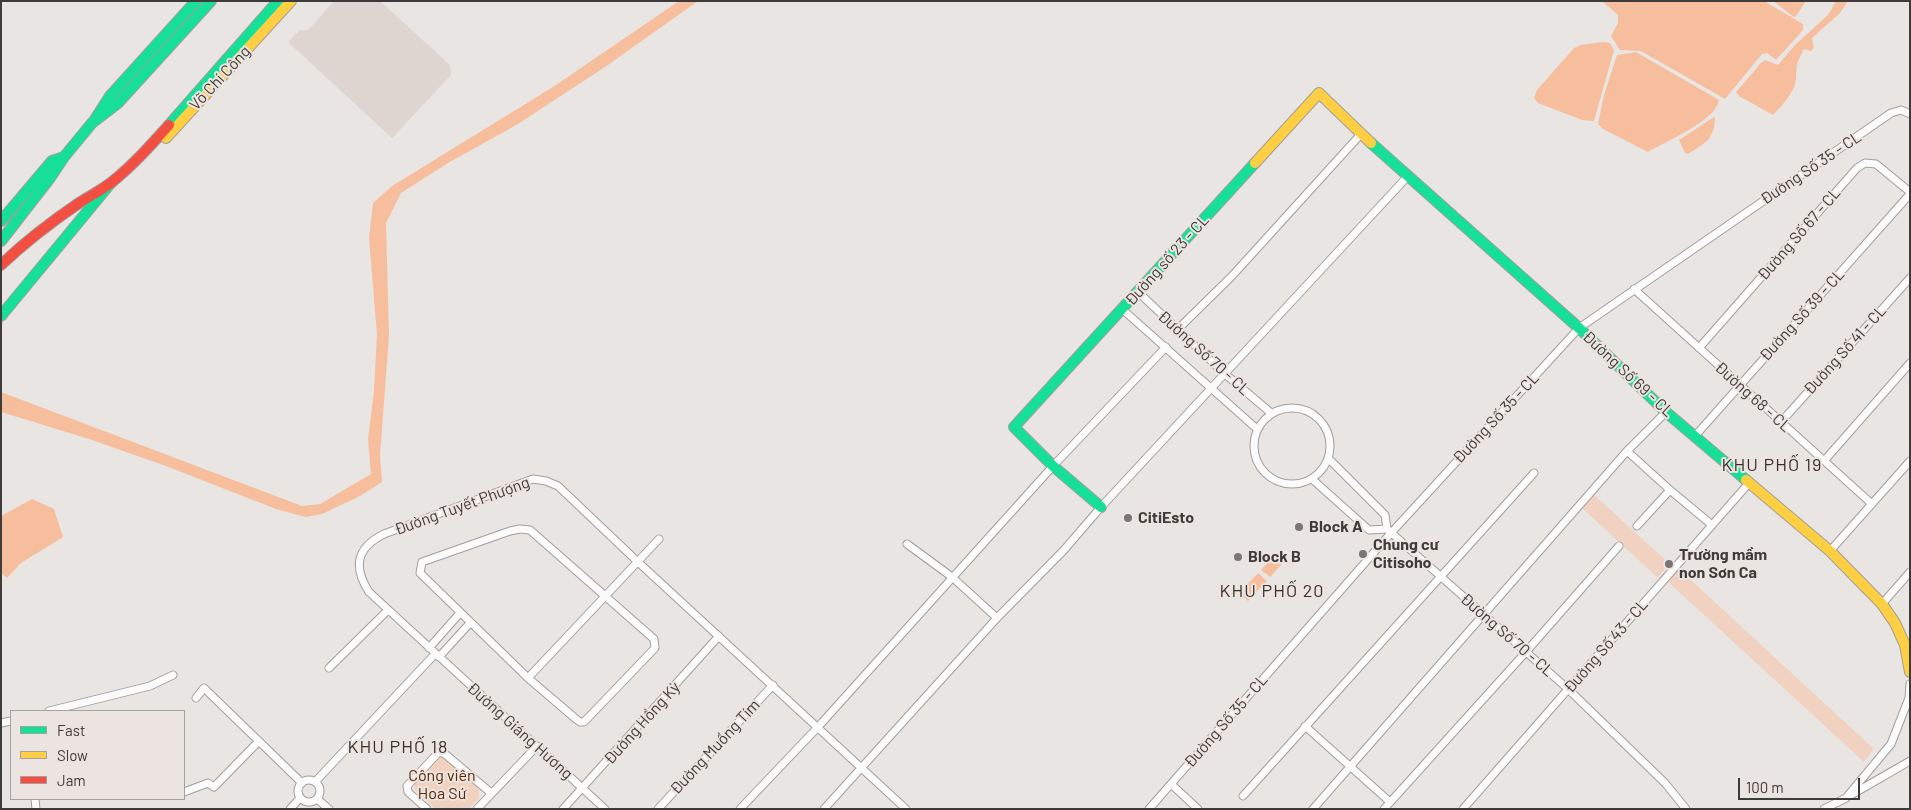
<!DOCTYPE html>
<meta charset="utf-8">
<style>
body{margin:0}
#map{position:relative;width:1911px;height:810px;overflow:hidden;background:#e9e5e3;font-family:Barlow,sans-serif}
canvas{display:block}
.frame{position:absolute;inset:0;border:2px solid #3e3b3a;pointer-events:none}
.legend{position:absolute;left:10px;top:710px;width:175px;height:90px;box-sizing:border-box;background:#ece4e0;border:1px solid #a6a09e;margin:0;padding:6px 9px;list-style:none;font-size:15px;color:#3e3b3a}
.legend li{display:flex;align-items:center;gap:10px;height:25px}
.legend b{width:25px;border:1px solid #a6a09e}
.scale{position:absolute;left:1738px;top:778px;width:122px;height:22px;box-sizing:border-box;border:2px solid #3e3b3a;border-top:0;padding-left:6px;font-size:15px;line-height:18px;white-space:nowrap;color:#3e3b3a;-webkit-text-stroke:4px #ece4e0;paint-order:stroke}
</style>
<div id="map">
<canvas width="1911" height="810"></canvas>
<div class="frame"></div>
<ul class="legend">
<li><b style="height:6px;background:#16e098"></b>Fast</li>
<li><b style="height:6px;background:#ffcf43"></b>Slow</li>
<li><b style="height:6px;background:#f24e42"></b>Jam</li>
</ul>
<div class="scale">100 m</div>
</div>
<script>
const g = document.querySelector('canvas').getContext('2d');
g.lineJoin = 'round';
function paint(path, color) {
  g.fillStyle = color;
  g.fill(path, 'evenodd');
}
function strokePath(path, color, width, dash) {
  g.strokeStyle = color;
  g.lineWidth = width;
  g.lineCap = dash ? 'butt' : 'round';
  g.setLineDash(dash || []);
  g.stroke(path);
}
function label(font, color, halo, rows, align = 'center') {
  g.font = font + ' Barlow,sans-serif';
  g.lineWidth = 4;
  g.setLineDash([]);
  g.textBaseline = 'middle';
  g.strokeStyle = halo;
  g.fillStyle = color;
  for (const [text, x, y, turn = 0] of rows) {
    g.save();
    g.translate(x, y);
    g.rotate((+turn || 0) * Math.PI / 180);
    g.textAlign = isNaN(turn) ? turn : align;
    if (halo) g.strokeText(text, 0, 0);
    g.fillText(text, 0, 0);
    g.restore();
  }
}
paint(new Path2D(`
 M334,1h46l70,64 1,10 -59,63 -104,-96 12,-12h8z`), '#dfd5d0');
paint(new Path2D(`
 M1594,495l75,68 -11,15 -76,-70z
 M1678,568l196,181 -10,13 -197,-181z
 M442,757l37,31v10l-10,11h-34l-20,-19 -1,-7 22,-24z`), '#f1d2c1');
paint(new Path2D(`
 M679,1h19l-93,66 -87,57 -70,39 -47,30 -15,30 3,113 -9,119 2,27 -22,14 -38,18 -16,3 -30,-8 -110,-43 -77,-27 -88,-27v-20l301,114 18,-2 51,-30 -3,-35 6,-48 3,-56 -8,-97 4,-35 19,-17 161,-99z
 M1602,1h162l39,23v6l-27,30 -9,-7 -5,1 -37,45 -84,-48 -21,-1 -9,-14 7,-13v-8z
 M1773,1h33l-10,15 -2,1z
 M1836,1h12l-8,12 -28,25 2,10 -3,3 -7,-2c-8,15 -7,15 -8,30 -1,13 -15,28 -23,36l-34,-19 -3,-4 25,-29 4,-3 13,5 17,-20 33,-30z
 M1603,42l7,1 4,7 -20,71 -12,-1 -44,-17 -4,-5 3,-8 37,-42 7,-3z
 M1636,52l83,48c-3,21 -53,41 -71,52l-45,-23 -5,-5 6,-29 13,-40z
 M1714,117l1,1c-1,22 -10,25 -27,36l-3,-1 -6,-13z
 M32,499l22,10 9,28 -42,26 -14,15 -6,-5v-57z
 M1273,557l9,7 -12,13 -9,-7z
 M1258,573l9,8 -19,20 -9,-8z`), '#f7be9e');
const street = new Path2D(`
 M1634,289l238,215
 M1138,292l86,81 47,40
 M1122,309l135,120
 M1178,329l54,-53 129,-142
 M1699,348l158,-180 8,-5 11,1 34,28
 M1254 446a38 38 0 1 1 76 0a38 38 0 1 1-76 0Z
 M1781,422l129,-144
 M1695,436l215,-242
 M1627,451l43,39 42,35
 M1329,459l56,56 2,14 181,160 97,94 21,26
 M1824,461l86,-98
 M1312,479l57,51 18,-1
 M1637,526l33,-36
 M520,529l10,1 124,109 1,9 -71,74h-4l-4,-3 -48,-41 -108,-105 2,-11 88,-31z
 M907,544l45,33 45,41
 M1830,551l80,-90
 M1882,604l28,-32
 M429,648l31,-35
 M439,657l31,-34
 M329,668l58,-57
 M528,678l131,-139
 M196,698l8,-10 98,95
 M49,711l101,-25 23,-11
 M1,723l10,-2
 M1305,726l85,76
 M298 791a11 11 0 1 1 22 0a11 11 0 1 1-22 0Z
 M315,782l120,-128
 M1171,784l27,25
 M184,792l24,-9 6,4 45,-46
 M1851,795l59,-34
 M1243,796l291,-323
 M35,799l1,10
 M317,799l12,10
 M290,809l10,-11
 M427,809l-19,-17 -1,-6 32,-34 6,2 46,39
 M477,809l60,-63
 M563,809l156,-173
 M605,809l-236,-217c-16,-25 -13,-44 15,-58l149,-55 13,2 12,5 80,76 268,247
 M658,809l115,-124
 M740,809l78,-82 235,-261 113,-119
 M824,809l173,-191 67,-68 37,-43 307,-331
 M1149,809l242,-276 188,-205 312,-215 10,-3 9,4
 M1313,809l314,-358 39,-39
 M1384,809l141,-156 94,-107
 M1463,809l286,-326
 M1824,809l22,-11 45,-54 18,-46 1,-14`);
const fast = new Path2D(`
 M94,121l16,-25 86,-95
 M169,125l109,-124
 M1371,143l208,185 87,84 80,68
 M1,221l51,-60 12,-4
 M1,241l49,-63 14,-21 28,-34 26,-20 93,-102
 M1,316l109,-132
 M1101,507l-48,-41 -39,-39 241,-264`);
const slow = new Path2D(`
 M166,138l125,-137
 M1255,163l64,-70 52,50
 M1746,480l84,71 52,53 13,19 10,22 5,27`);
const jam = new Path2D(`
 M1,265c24,-23 50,-43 78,-62 11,-7 23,-13 33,-21 21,-17 39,-37 57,-57`);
strokePath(street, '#a19e9c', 9);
strokePath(fast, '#a19e9c', 12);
strokePath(slow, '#a19e9c', 12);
strokePath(jam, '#a19e9c', 12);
strokePath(street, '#fcfbfb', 7);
strokePath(fast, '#16e098', 10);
strokePath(slow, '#ffcf43', 10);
strokePath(jam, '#f24e42', 10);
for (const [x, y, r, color] of [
 [1128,518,5,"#7a7675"],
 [1299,527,5,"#7a7675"],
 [1363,554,5,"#7a7675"],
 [1238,557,5,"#7a7675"],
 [1669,564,5,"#7a7675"]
]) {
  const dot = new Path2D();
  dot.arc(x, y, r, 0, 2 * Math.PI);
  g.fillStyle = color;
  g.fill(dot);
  strokePath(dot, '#ece4e0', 2);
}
label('16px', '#3e3b3a', '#ece4e0', [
 ["Võ Chí Công",220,78,-47],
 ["Đường Số 35 - CL",1811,168,-34],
 ["Đường Số 67 - CL",1799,234,-49],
 ["Đường số 23 - CL",1167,260,-48],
 ["Đường Số 39 - CL",1802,315,-48],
 ["Đường Số 41 - CL",1845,350,-48],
 ["Đường Số 70 - CL",1204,353,42],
 ["Đường Số 69 - CL",1628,374,43],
 ["Đường 68 - CL",1753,397,42],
 ["Đường Số 35 - CL",1496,418,-47],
 ["Đường Tuyết Phượng",462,506,-20],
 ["Đường Số 70 - CL",1507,635,41],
 ["Đường Số 43 - CL",1606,646,-49],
 ["Đường Số 35 - CL",1226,721,-49],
 ["Đường Hồng Kỳ",642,723,-48],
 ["Đường Giáng Hương",520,731,42],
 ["Đường Muồng Tím",715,747,-47]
]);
label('bold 16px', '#3e3b3a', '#ece4e0', [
 ["CitiEsto",1138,518],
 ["Block A",1309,527],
 ["Chung cư",1373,545],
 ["Citisoho",1373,563],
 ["Trường mầm",1679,555],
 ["non Sơn Ca",1679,573],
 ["Block B",1248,557]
], 'left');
label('16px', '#5a2905', '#ece4e0', [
 ["Công viên",442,776],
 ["Hoa Sứ",442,794]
]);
g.letterSpacing = '1px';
label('18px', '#37312e', '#ece4e0', [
 ["KHU PHỐ 19",1772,465],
 ["KHU PHỐ 20",1272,591],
 ["KHU PHỐ 18",398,747]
]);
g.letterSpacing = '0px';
</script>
